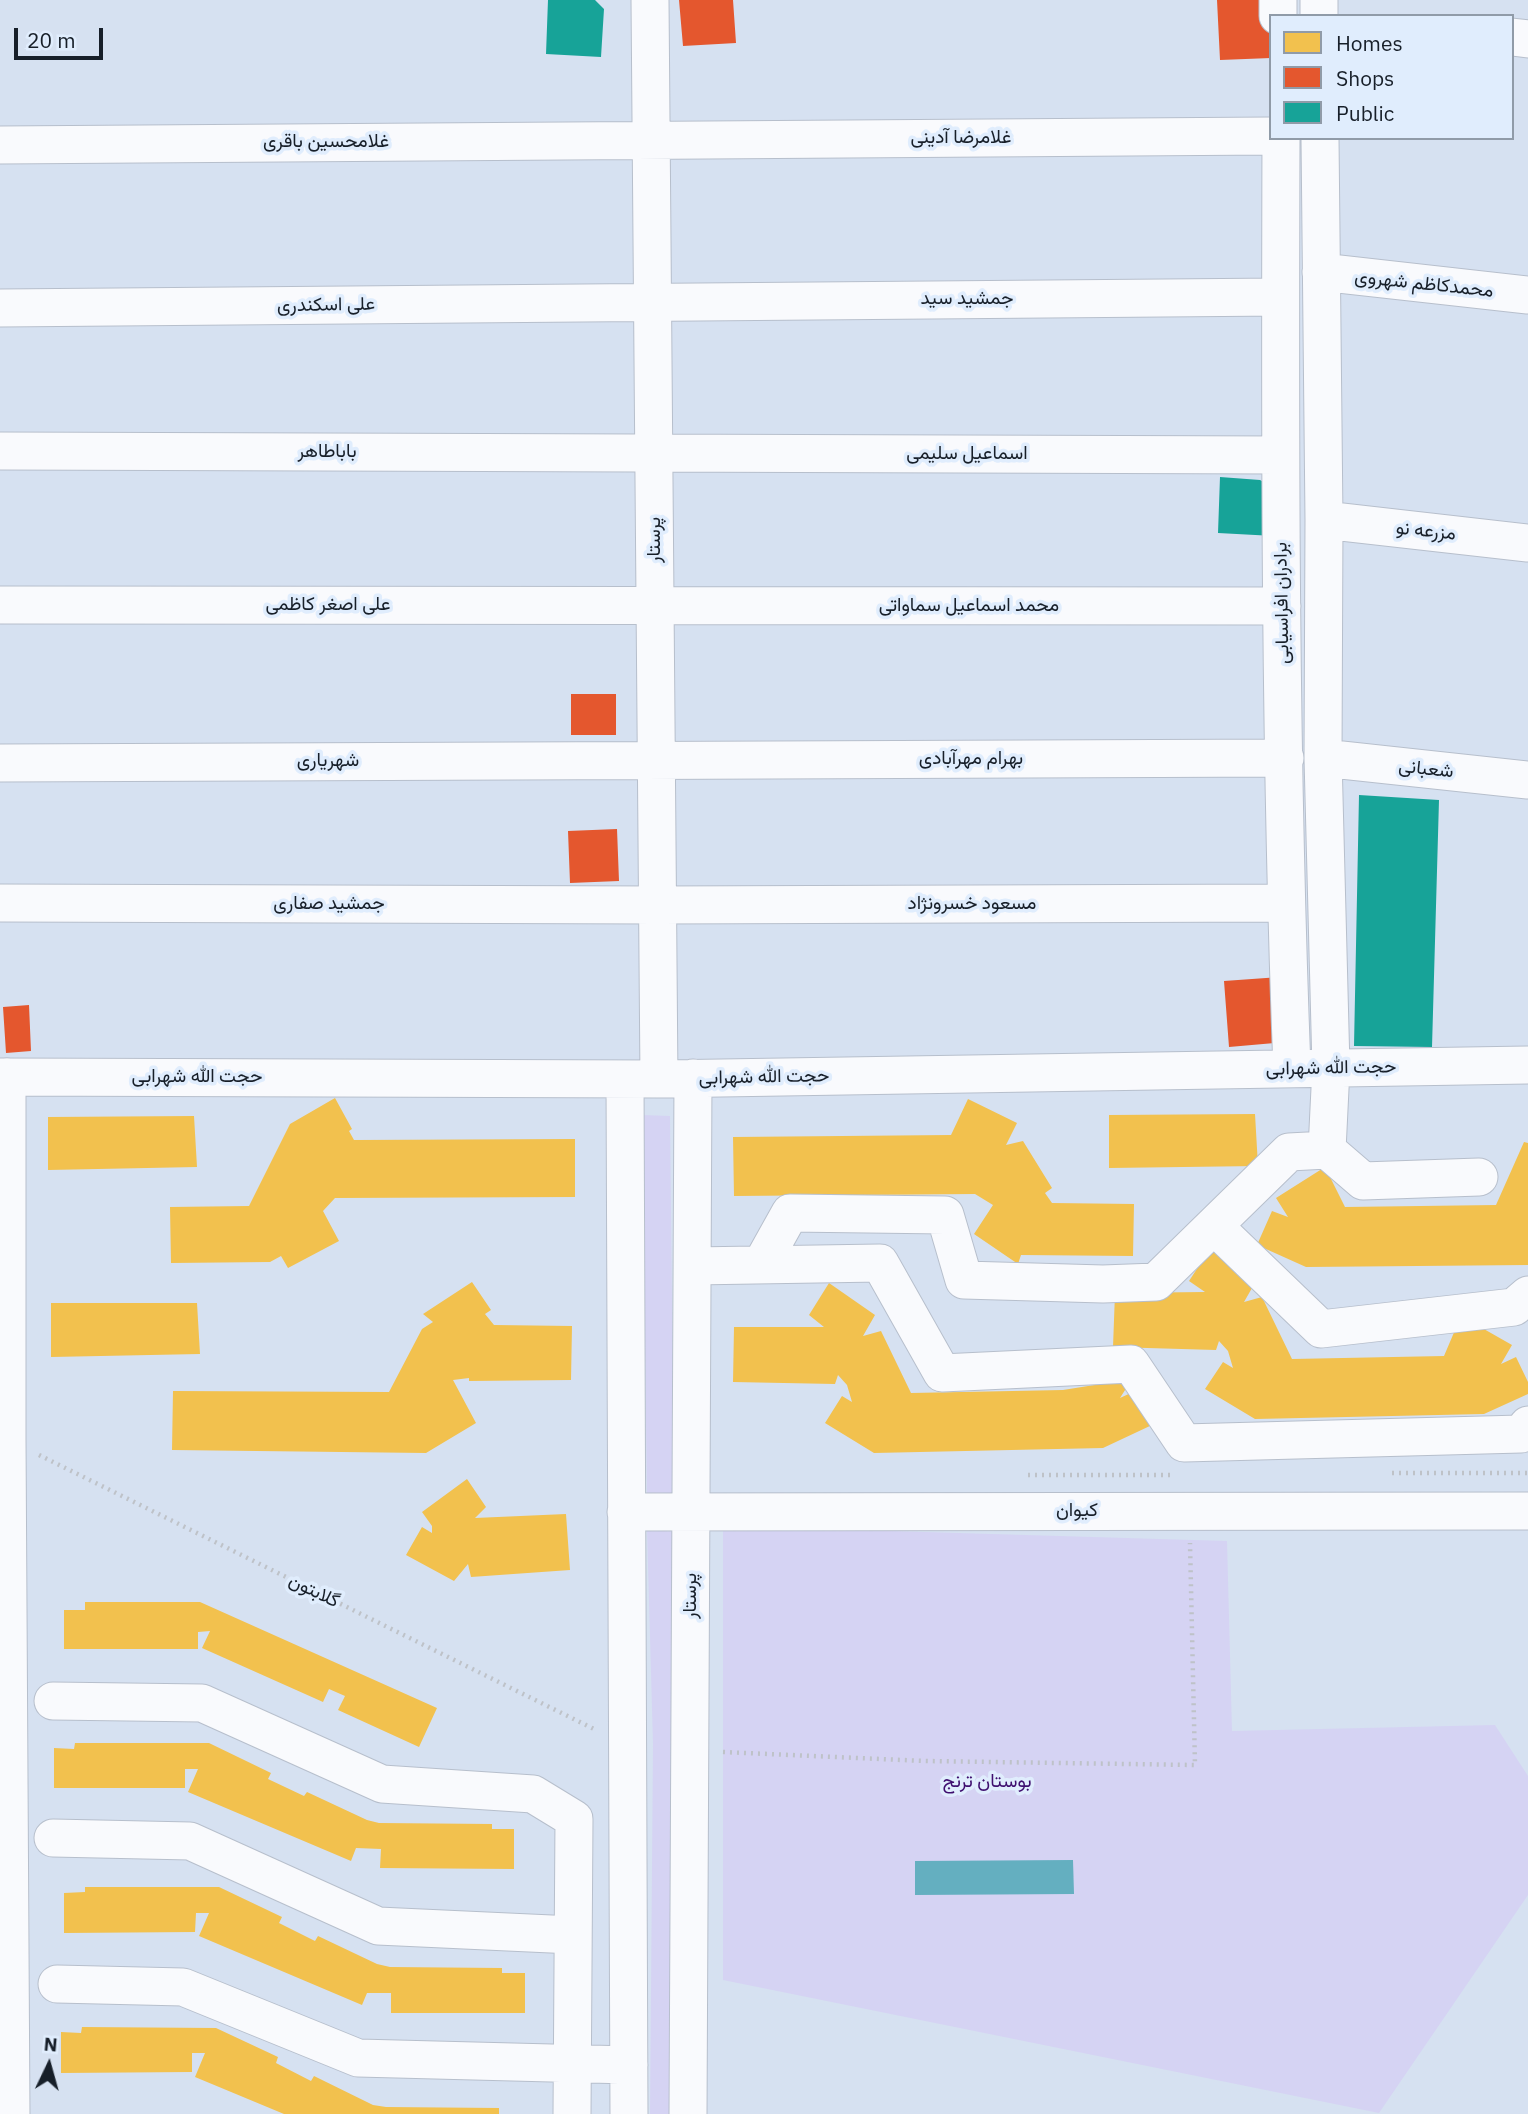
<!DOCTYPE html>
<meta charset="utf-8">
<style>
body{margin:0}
#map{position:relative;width:1528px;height:2114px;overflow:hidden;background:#d6e1f1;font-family:"IBM Plex Sans",sans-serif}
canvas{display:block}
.legend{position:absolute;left:1269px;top:14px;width:245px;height:126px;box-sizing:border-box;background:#e0edfd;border:2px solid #909ba8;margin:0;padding:9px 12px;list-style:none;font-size:21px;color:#171f29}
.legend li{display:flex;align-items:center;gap:14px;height:35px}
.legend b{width:35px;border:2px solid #909ba8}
.north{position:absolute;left:14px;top:2030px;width:70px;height:70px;-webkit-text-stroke:5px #e0edfd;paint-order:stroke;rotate:5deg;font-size:19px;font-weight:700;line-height:28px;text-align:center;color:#171f29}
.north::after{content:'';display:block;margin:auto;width:24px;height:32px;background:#171f29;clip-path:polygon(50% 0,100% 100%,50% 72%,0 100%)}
.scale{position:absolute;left:14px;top:28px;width:89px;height:32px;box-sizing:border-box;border:4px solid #171f29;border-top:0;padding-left:9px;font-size:21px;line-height:24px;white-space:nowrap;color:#171f29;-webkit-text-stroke:5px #e0edfd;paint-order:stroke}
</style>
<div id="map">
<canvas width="1528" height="2114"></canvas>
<ul class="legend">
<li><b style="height:19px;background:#f2c14e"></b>Homes</li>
<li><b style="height:19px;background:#e4572e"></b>Shops</li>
<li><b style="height:19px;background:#17a398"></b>Public</li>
</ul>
<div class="north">N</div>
<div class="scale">20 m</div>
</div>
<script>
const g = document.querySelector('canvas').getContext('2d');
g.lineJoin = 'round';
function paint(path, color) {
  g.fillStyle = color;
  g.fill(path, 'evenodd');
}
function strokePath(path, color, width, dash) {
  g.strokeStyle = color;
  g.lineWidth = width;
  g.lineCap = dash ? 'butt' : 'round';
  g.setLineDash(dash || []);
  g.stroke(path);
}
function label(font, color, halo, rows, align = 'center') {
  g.font = font + ' "IBM Plex Sans",Vazirmatn,sans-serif';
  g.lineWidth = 7;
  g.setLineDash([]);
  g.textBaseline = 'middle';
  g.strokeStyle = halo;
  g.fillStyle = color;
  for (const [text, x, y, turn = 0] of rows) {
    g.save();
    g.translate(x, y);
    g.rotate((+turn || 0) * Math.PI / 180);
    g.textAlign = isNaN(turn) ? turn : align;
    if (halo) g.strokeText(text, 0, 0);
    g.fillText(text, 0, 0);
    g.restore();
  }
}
paint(new Path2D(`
 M642,1115l28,1 4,378 -27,1z
 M723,1526l504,15 5,190 263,-6 33,51v119l-149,218 -656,-133z
 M647,1529l30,3v582h-27l3,-370z`), '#d5d3f3');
paint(new Path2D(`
 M1073,1860l1,34 -159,1v-34z`), '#64afc0');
paint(new Path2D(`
 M335,1098l17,31 -3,2 5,9 221,-1v58l-240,1 -12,13 16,30 -51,27 -7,-12 -11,6 -99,1 -1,-56 79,-1 41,-82z
 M968,1099l49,24 -11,22 17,-4 29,47 -7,5 7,10 82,1 -1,52 -112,-1 -3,9 -44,-30 19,-29 -18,-11 -241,2 -1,-59 218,-2z
 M1255,1114l3,52 -149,2v-53z
 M194,1116l3,51 -149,3v-53z
 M1524,1142l4,1v122l-222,2 -49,-22 15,-34 16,6 -12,-19 49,-31 20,40 151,-2z
 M1210,1249l46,32 -12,21 18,-5 30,62 152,-3 17,-40 51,29 -11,19 15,-7 12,25v12l-44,20 -229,5 -50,-30 18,-27 10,6 -5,-17 -9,-10 -3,9 -103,-3 2,-54 90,-1 -16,-11z
 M472,1282l19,28 -6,4 9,11 78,1 -1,54 -102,1v-3l-16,2 23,43 -50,30 -254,-3 1,-59 216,1 33,-63 11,-7 -10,-8z
 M829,1283l46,32 -12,21 18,-5 30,62 152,-3 69,-11 -12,19 15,-7 17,34 -49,23 -229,5 -49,-30 17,-27 10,6 -5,-17 -9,-10 -3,9 -102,-2 1,-55h90l-15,-12z
 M51,1303h146l3,51 -149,3z
 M467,1479l19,28 -11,11 91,-4 4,56 -99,7 -3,-13 -14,17 -48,-26 16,-28 10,6v-7l-10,-14z
 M85,1602h115l237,106 -18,39 -81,-37 7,-14 -16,-7 -6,13 -121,-54 8,-17 -12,1v17h-134v-39h21z
 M75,1743h134l62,30 -3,6 36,17 3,-4 60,28 12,3 113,1v5h22v40l-134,-1 1,-19 -25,-1 -5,13 -163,-69 10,-23h-13v19h-131v-40l20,1z
 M85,1887h134l63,30 -3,6 36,18 3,-5 59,28 13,3 112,1v5h23v40h-134v-20h-24l-5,12 -163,-69 10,-23h-13l-1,19 -131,1v-40l21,-1z
 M82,2027l134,1 62,29 -2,6 35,18 3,-5 59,29 13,2 113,1v6h-215l-89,-37 10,-24h-13v19l-131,1v-41l20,1z`), '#f2c14e');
paint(new Path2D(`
 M679,0h54l3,43 -53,3z
 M1217,0h56l-2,16v42l-51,2z
 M571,694h45v41h-45z
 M617,829l2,52 -49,2 -2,-52z
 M1280,977l6,65 -57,5 -5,-66z
 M29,1005l2,46 -25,2 -3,-46z`), '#e4572e');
paint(new Path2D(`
 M548,0h47l9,9 -3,48 -55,-3z
 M1220,477l40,3 17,10 -3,46 -56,-3z
 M1359,795l80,5 -7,247 -78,-1z`), '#17a398');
const minor = new Path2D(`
 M650,0l9,1079
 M1278,0v16
 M1319,0v16
 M1512,37l16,2
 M1281,138c-1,310 -1,621 11,931
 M1320,138l4,382 -1,238 8,310 -4,82
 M0,145l1271,-9
 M1321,272l207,23
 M0,308l1280,-11
 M0,451l1280,4
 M1324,520l204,23
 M0,605l1282,1
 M1323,758l205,22
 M0,763l1285,-5
 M0,903l658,2 628,-2
 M0,1077l659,2 869,-14
 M7,1077v362l4,675
 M625,1079l4,1035
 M1214,1226l107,103 193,-22 14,-12
 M761,1265l29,-52 155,2 19,65 139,4 53,-2 133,-130 38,-2 36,31 116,-4
 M693,1266l187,-3 62,110 189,-9 53,79 337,-9 7,-9
 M626,1512l902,-1
 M53,1701l149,2 180,81 151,10 41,25 -2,295
 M53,1838l137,3 188,85 195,9
 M57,1984l126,3 175,71 271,7
 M688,2114l5,-1036`);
strokePath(minor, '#b7bfcc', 39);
strokePath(new Path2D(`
 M39,1455l557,275
 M1392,1473h136
 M1028,1475h145
 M723,1752l202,9 270,4 -5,-222`), '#bec2c8', 4.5, [2, 5]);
strokePath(minor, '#f9fafd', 37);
label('19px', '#171f29', '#e0edfd', [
 ["غلامرضا آدینی",961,138],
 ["غلامحسین باقری",326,142],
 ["محمدکاظم شهروی",1424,284,6],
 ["جمشید سید",967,299],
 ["علی اسکندری",326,305,-1],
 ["باباطاهر",327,452],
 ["اسماعیل سلیمی",967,454],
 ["مزرعه نو",1426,531,6],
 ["پرستار",655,540,-90],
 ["برادران افراسیابی",1282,603,-91],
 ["علی اصغر کاظمی",328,605],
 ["محمد اسماعیل سماواتی",969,606],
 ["بهرام مهرآبادی",971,759],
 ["شهریاری",328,761],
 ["شعبانی",1426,769,6],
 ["جمشید صفاری",329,904],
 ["مسعود خسرونژاد",972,904],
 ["حجت الله شهرابی",1331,1068,-1],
 ["حجت الله شهرابی",197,1077],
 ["حجت الله شهرابی",764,1077,-1],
 ["کیوان",1077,1511],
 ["گلابتون",314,1591,26],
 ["پرستار",691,1596,-90]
]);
label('19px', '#3e0f6f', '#e0edfd', [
 ["بوستان ترنج",987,1782]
]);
</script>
